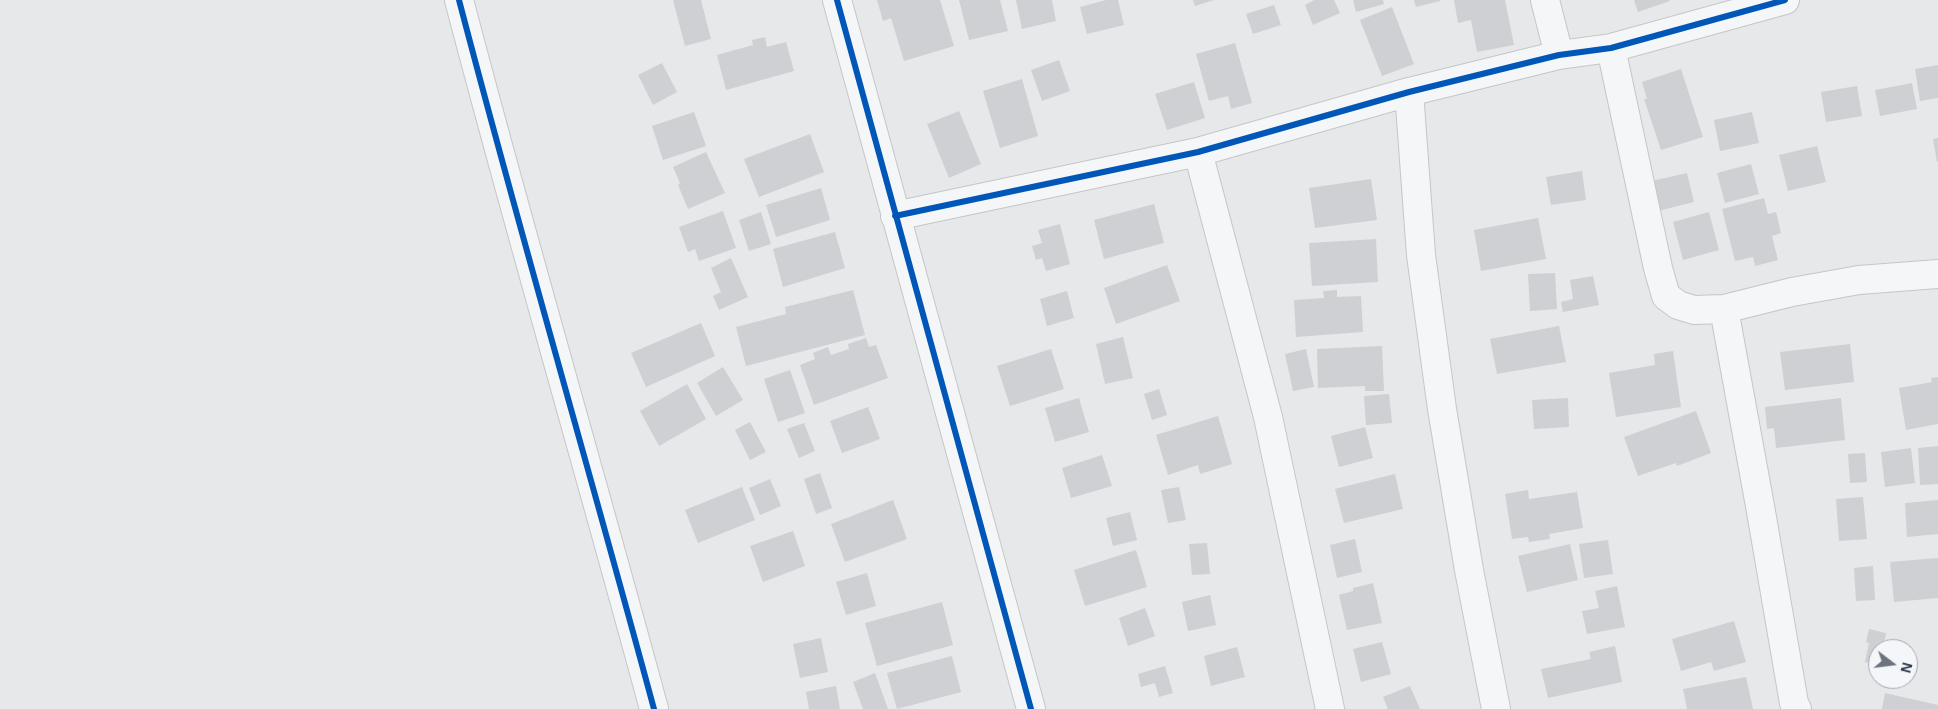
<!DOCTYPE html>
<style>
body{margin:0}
#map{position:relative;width:1938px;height:709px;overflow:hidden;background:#e6e8ea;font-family:Arial,sans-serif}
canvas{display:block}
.north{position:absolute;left:1868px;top:639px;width:50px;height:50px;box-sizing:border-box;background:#f4f6f9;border:1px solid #a4a8b1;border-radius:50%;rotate:105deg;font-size:14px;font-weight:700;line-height:20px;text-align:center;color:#2b3445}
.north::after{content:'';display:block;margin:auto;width:18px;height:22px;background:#6c737f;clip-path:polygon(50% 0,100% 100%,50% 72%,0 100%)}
</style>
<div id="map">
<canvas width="1938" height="709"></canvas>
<div class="north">N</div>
</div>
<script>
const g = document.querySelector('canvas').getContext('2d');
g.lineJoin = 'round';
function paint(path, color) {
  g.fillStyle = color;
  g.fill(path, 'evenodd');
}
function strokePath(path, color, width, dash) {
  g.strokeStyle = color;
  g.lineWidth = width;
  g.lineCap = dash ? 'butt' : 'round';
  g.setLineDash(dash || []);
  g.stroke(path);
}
paint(new Path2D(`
 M673,0h28l10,39 -26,7z
 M877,0h63l14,46 -50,15 -13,-43 -8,3z
 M959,0h41l8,31 -39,9z
 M1016,0h36l4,21 -34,8z
 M1106,0h12l6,25 -37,9 -7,-27z
 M1193,0h21l-19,6z
 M1314,0h20l6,13 -27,12 -8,-20z
 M1353,0h30l1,4 -28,8z
 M1414,0h26v1l-24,6z
 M1454,0h51l9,45 -37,7 -6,-32 -13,3z
 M1634,0h35l1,1 -32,11z
 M1274,5l7,20 -28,9 -7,-20z
 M1392,7l22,57 -32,12 -22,-56z
 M765,37l2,10 19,-5 8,29 -68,19 -9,-35 36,-10 -1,-5z
 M1235,43l17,60 -21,6 -3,-13 -19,5 -13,-47z
 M1059,60l11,31 -28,10 -11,-31z
 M662,63l15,29 -24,13 -15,-30z
 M1938,65v33l-18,3 -5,-32z
 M1681,69l22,68 -42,13 -17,-51h3l-5,-17z
 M1022,79l16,57 -38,12 -17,-57z
 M1194,82l11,36 -38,12 -12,-36z
 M1912,83l5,26 -37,7 -5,-26z
 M1857,86l5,30 -36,6 -5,-30z
 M959,111l22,53 -32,14 -22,-54z
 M694,112l12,34 -43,14 -11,-34z
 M1752,112l7,31 -39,8 -6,-31z
 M810,134l14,38 -65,25 -15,-38z
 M1938,138v23l-1,1 -4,-23z
 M1817,146l9,36 -38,9 -9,-36z
 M706,152l19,41 -37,16 -10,-24 2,-2 -7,-16z
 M1751,164l8,30 -34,9 -8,-30z
 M1582,171l4,29 -35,5 -5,-28z
 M1687,173l7,29 -40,10 -7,-30z
 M1371,179l6,41 -62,8 -6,-40z
 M821,188l9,32 -54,17 -10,-32z
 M1764,198l4,16 8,-2 5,21 -9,3 6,24 -23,6 -2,-9 -18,4 -13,-52z
 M1154,204l10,39 -60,16 -10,-39z
 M723,211l13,37 -37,13 -4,-12 -7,3 -9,-25z
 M761,212l10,32 -22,7 -10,-31z
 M1709,212l10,38 -36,10 -10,-38z
 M1538,218l8,41 -65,12 -7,-41z
 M1060,224l10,40 -24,7 -4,-13 -6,2 -4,-14 10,-3 -4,-13z
 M835,232l10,36 -62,19 -10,-38z
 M1376,239l2,43 -66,4 -3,-43z
 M731,258l17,39 -29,13 -6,-14 8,-4 -10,-24z
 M1167,265l13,36 -64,23 -12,-36z
 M1555,273l2,36 -27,2 -2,-37z
 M1593,276l6,29 -36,7 -2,-10 12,-3 -3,-19z
 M853,290l12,45 -119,31 -10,-39 50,-13 -1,-7z
 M1337,290v7l24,-1 2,36 -67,5 -2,-37 30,-2 -1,-7z
 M1067,291l7,27 -27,8 -7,-27z
 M701,323l14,33 -69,31 -15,-34z
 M1559,326l7,36 -69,12 -7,-35z
 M1123,337l10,41 -28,6 -9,-40z
 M866,338l3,9 7,-2 12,33 -74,27 -14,-40 15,-6 -2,-6 15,-6 3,8 18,-6 -1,-5z
 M1850,344l4,38 -69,8 -5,-38z
 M1382,346l2,45h-19v-5l-47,2 -1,-39z
 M1051,349l13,40 -54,17 -13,-40z
 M1306,349l8,38 -21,4 -8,-37z
 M1673,351l8,56 -65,10 -7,-44 46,-8 -1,-11z
 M723,367l20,33 -27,16 -19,-33z
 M790,370l15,43 -27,9 -14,-43z
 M1938,377v47l-32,6 -7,-42 33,-6 -1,-4z
 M687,384l19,35 -47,27 -19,-35z
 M1159,389l8,26 -15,5 -8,-26z
 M1389,394l3,29 -26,2 -2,-29z
 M1079,398l10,34 -34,10 -10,-34z
 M1568,398l1,29 -35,2 -2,-29z
 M1841,398l4,42 -69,8 -2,-20 -7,1 -2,-22z
 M868,407l12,32 -38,14 -12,-32z
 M1696,411l15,42 -34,13 -1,-3 -38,13 -14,-39z
 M1218,416l14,48 -32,10 -2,-9 -30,10 -12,-40z
 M750,422l16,30 -16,8 -15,-30z
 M804,423l11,28 -16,7 -12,-29z
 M1365,427l8,31 -34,9 -8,-31z
 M1938,446v38l-18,1 -2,-37z
 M1911,448l4,35 -30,4 -4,-35z
 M1865,453l2,29 -17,1 -2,-29z
 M1102,455l10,31 -41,12 -9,-30z
 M820,473l12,35 -16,6 -12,-35z
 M1395,474l8,35 -59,14 -9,-34z
 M770,479l11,27 -21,9 -11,-27z
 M742,487l13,33 -57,23 -13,-33z
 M1179,487l7,33 -18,3 -7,-33z
 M1528,490l1,9 48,-7 6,36 -34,6 1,5 -21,3 -1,-5 -16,2 -7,-45z
 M1863,497l4,42 -28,2 -3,-42z
 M893,500l14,39 -62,23 -14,-38z
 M1938,500v34l-31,3 -2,-34z
 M1130,512l7,28 -24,6 -7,-28z
 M793,531l12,35 -42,16 -13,-36z
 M1355,539l7,33 -25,6 -7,-33z
 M1608,540l5,34 -29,4 -5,-34z
 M1207,543l3,31 -18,1 -3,-31z
 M1570,544l8,36 -51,12 -9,-36z
 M1136,550l11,37 -62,19 -11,-36z
 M1938,558v40l-44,4 -4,-40z
 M1873,566l2,34 -19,1 -2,-33z
 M867,573l9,33 -30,9 -10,-33z
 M1373,583l9,40 -35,7 -8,-35 14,-4v-3z
 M1617,586l8,41 -38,7 -5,-23 17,-3 -4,-17z
 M1210,595l6,30 -28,6 -6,-29z
 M942,602l11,43 -76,21 -12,-43z
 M1145,608l10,28 -27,10 -9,-28z
 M1734,621l12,41 -32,9 -3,-9 -30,9 -9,-32z
 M1869,629l17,4 -3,16h-5v16l-13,-3 4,-19 -3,-1z
 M821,638l7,34 -28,6 -7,-34z
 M1382,642l9,32 -30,8 -8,-33z
 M1615,646l7,36 -74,16 -7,-29 50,-10 -2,-7z
 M1237,647l8,30 -34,9 -7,-30z
 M952,656l9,36 -64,17 -10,-36z
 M1165,666l8,27 -14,4 -4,-14 -14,4 -3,-13z
 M875,673l13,36h-25l-10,-27z
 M1746,677l7,32h-66l-4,-20z
 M836,686l4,23h-31l-3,-17z
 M1410,686l10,23h-32l-5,-12z
 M1885,693l53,12v4h-56z`), '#ced0d3');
const street = new Path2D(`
 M459,0c62,237 131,472 195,709
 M837,0l194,709
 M1545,0l14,55
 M1611,48l47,220 8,28 12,9 16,5 30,-1 68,-17 67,-12 79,-6
 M1409,92l12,163 21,154 27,161 27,139
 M1198,152l70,265 62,292
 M895,216l303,-64 211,-60 150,-37 52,-7 174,-48
 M1724,309l36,197 34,197 3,6`);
strokePath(street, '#c4c6c8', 30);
strokePath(street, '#f5f6f7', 28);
strokePath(new Path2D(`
 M459,0c62,237 131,472 195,709
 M837,0l194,709
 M895,216l303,-64 211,-60 150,-37 52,-7 174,-48`), '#0057b8', 6);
</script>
